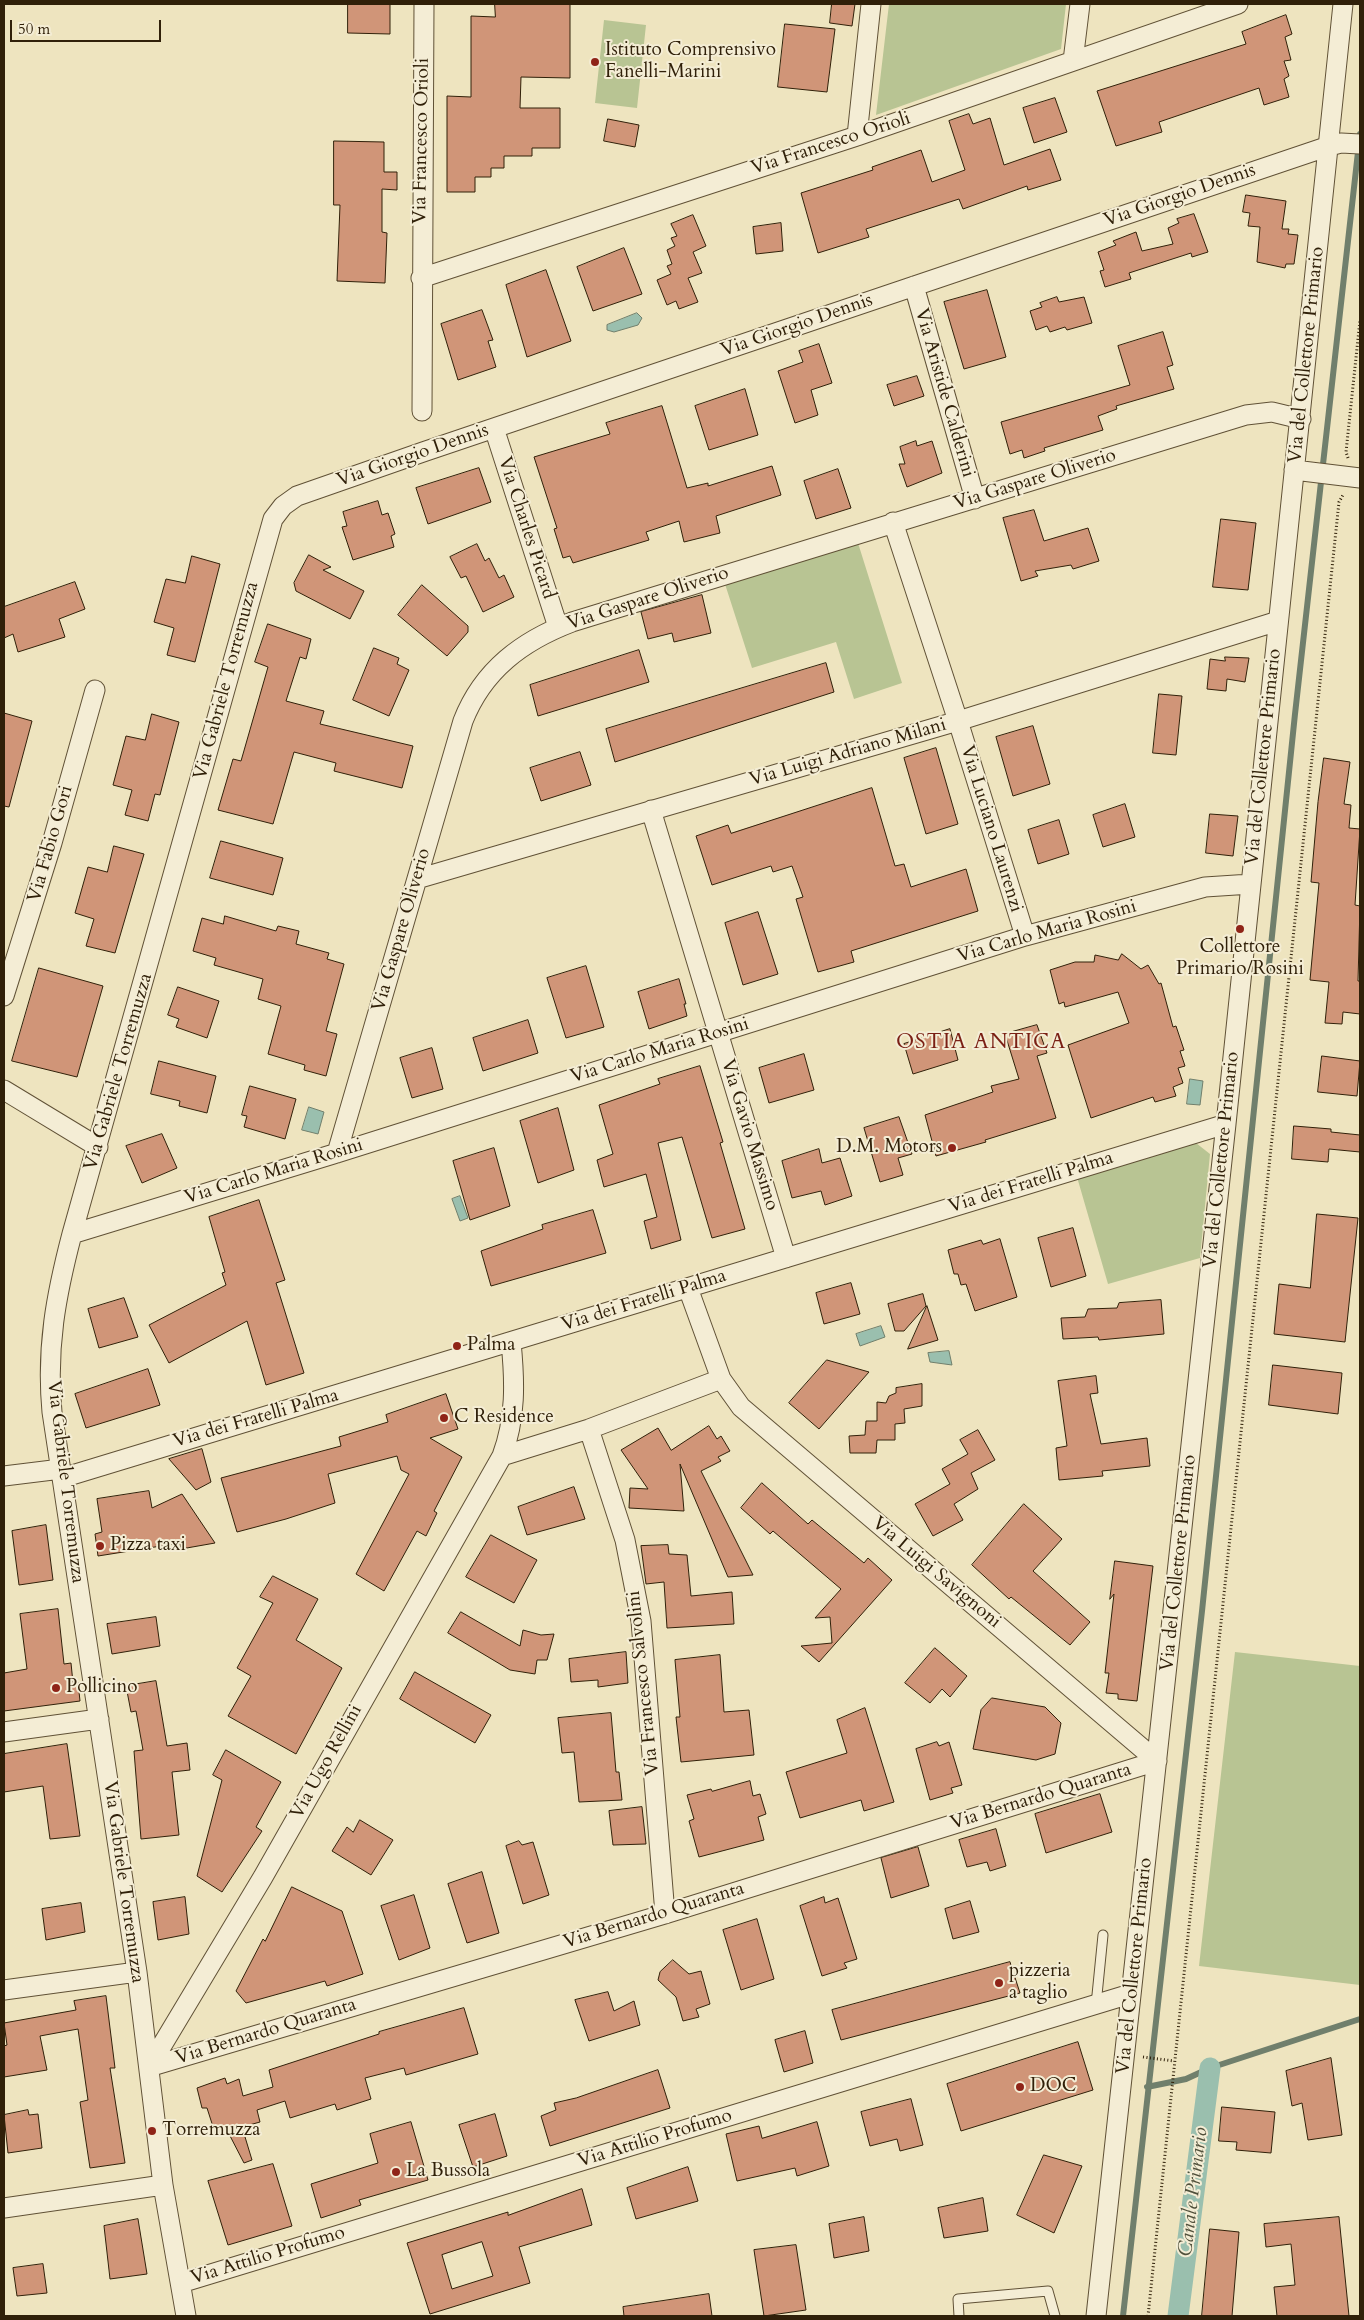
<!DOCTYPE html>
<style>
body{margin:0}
#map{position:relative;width:1364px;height:2320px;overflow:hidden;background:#eee4bf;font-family:Cardo,serif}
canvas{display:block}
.frame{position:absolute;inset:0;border:5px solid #302009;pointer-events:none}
.scale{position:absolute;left:10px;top:20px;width:151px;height:22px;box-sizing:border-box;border:2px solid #302009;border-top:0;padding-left:6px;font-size:15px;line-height:18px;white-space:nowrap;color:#302009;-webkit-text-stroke:4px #f4edd5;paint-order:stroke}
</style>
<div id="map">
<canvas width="1364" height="2320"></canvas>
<div class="frame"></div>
<div class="scale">50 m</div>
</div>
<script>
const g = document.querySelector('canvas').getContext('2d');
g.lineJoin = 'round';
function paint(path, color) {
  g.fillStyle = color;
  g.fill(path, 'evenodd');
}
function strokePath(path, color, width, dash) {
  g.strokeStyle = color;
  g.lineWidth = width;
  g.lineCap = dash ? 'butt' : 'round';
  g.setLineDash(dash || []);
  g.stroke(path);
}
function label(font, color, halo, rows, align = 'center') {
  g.font = font + ' Cardo,serif';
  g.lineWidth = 4;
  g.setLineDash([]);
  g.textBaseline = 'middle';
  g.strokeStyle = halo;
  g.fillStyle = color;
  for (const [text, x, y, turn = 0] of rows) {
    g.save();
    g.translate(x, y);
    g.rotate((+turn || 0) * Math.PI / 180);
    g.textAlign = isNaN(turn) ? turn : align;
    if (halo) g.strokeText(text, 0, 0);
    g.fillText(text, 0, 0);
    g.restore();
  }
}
paint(new Path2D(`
 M889,4h177l-5,45 -185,66z
 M604,20l42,5 -9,83 -42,-5z
 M858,543l44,140 -48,16 -18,-57 -84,26 -27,-84z
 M1196,1143l14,11 -10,104 -92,26 -31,-107z
 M1235,1652l125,14v319l-161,-19z`), '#b8c493');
const water = new Path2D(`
 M637,313l5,5 -4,7 -24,7 -7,-2v-5z
 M1190,1079l13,2 -3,24 -13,-1z
 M309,1107l15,5 -6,22 -16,-4z
 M460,1196l8,22 -8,3 -8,-22z
 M881,1326l4,11 -25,9 -4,-12z
 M949,1351l3,14 -22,-3 -2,-9z`);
paint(water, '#9abfae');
strokePath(water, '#707f6c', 1);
strokePath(new Path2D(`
 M1147,2087l39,-8 24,-11 150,-49
 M1123,2316l79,-705 93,-897 65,-580`), '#707f6c', 6);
strokePath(new Path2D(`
 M1178,2316l32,-248`), '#9abfae', 21);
const building = new Path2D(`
 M348,4h42v30l-42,-1z
 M495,4h75v74l-49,-1 -1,31h40v40h-28v8h-28v12h-13v9h-16v15h-28v-96l24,1v-81l24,1z
 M832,4h23l-3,22 -22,-3z
 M1286,15l6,19 -7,3 6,23 -7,1 5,15 -5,3 5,18 -25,8 -5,-17 -100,34 3,10 -46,14 -19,-55 149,-47 -4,-12z
 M785,24l50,5 -8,63 -49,-5z
 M1055,98l12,34 -33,11 -11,-35z
 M969,114l4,10 17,-6 14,47 46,-16 11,31 -33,10 -1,-4 -64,23 -4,-10 -93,30 3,8 -51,16 -17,-60 72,-23 -1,-3 49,-17 11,32 33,-12 -16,-49z
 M608,119l31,6 -4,22 -31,-6z
 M334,141l50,1v30h13v18l-15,-1v43l5,1 -2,50 -48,-2 3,-76h-6z
 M1246,195l40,6 -4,28h7l-1,5 10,1 -4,29h-8l-1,4 -28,-6 3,-35 -12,-1 2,-13 -7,-1z
 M1194,214l14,38 -16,5 -1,-4 -62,20 2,6 -26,8 -5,-16 4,-1 -6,-18 18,-7 -3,-4 23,-9 6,19 31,-7 -5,-16 11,-5 -2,-4z
 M693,215l13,31 -13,6 9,21 -14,5 10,24 -19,7 -3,-8 -9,4 -10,-25 14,-6 -4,-8 5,-2 -5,-14 8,-4 -4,-8 6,-2 -6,-12z
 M781,223l2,28 -27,3 -3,-27z
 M624,248l18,46 -49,17 -16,-44z
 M546,270l25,71 -44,16 -21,-72z
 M987,290l19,67 -42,12 -20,-67z
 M1057,297l2,5 25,-5 8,26 -25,7 -2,-3 -15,5 -3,-6 -11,4 -6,-19 12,-4 -2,-4z
 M482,310l11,30 -5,1 8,26 -38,13 -17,-56z
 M1163,332l10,33 -6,2 7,22 -58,17 1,3 -19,7 5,14 -59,18 1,3 -21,7 -2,-8 -12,4 -9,-32 129,-37 -12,-39z
 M819,344l13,39 -21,7 7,25 -23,8 -17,-52 25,-9 -4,-11z
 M917,376l7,20 -30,10 -7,-21z
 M745,389l13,46 -49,15 -14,-44z
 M662,406l25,82 21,-5v3l64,-20 9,29 -65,21 4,17 -36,9 -5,-21 -33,11 3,8 -76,23 -3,-7 -7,2 -9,-29 3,-1 -23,-71 76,-23 -4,-11z
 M916,441l1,5 15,-5 10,32 -35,14 -8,-23h6l-5,-17z
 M479,468l12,34 -63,22 -12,-36z
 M838,469l13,39 -35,11 -12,-38z
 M378,501l4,14 6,-2 7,21 -4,2 3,11 -41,13 -11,-33 5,-1 -4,-14z
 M1034,510l10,31 44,-13 11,33 -26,8 -2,-4 -36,6 3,5 -17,5 -18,-63z
 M1221,519l35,4 -8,67 -35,-3z
 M477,544l8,17 4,-3 10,20 5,-3 10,22 -31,15 -17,-36 -5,2 -11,-21z
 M309,555l22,12 -8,3 41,21 -14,28 -54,-28 -2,-8z
 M192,556l28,8 -25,98 -28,-7 7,-27 -20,-6 12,-43 19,4z
 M75,582l10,27 -26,10 6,18 -47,15 -5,-18 -9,4v-31z
 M422,585l46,41v6l-21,24 -49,-41z
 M702,595l9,38 -37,9 -2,-9 -24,6 -7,-27z
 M268,624l43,15 -5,20 -6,-2 -14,44 38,10 -4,13 93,22 -11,42 -68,-17 2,-8 -42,-11 -21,72 -55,-14 15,-51 8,2 27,-94 -13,-5z
 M374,648l25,10 -2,6 12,6 -20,46 -36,-16z
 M639,650l10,32 -111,34 -8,-31z
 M1225,657l24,1 -4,24 -18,-3 -1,12 -19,-2 3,-30 15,2z
 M826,663l8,29 -219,70 -9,-33z
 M1159,694l23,2 -6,59 -23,-2z
 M4,713l28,8 -23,86 -5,-1z
 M152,714l27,8 -19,73 -5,-1 -7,27 -23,-6 7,-25 -19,-5 13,-49 19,4z
 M1033,726l17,58 -37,12 -17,-59z
 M936,748l22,76 -32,10 -22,-76z
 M580,752l11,33 -50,16 -11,-33z
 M1324,758l26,4 -6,42 7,1 -2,23 11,1 -5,76 5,1 -2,75h2v33l-17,-2 -1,12 -17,-1 4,-41 -19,-2 9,-97 -8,-1 7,-80z
 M872,788l23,78 9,-2 7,23 55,-18 12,42 -127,40 3,11 -36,10 -22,-73 7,-2 -11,-31 -19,6 -2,-6 -59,19 -16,-49 32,-11 3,8z
 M1125,804l10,33 -32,10 -10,-32z
 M1210,814l28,2 -5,40 -27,-3z
 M1059,820l10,34 -31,10 -10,-34z
 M221,841l62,17 -10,37 -63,-17z
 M114,846l30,8 -29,99 -29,-7 8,-27 -19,-6 13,-46 19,5z
 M758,912l20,62 -35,11 -18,-62z
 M225,916l51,15 2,-5 21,5 -3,13 33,9 -2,6 17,5 -18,67 11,3 -11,42 -22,-6 1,-5 -37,-11 13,-48 -23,-7 5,-20 -49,-14 2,-7 -23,-7 9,-33 21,6z
 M1122,954l19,15 7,-4 11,19 2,-1 12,44 3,-1 8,24 -4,1 5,15 -7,2 5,15 -10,4 3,9 -21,6 -2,-5 -62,21 -23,-73 61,-22 -11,-31 -53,15 -1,-5 -5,2 -9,-34 25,-8h19l1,-7 23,5z
 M586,966l18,61 -38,11 -19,-60z
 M39,968l64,18 -26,91 -65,-16z
 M679,979l7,25h-2l3,12 -38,13 -11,-37z
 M178,987l41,14 -12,37 -31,-11 3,-8 -11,-4z
 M528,1020l10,33 -55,18 -10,-33z
 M1037,1025l10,28 -10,3 19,62 -71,22 1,2 -50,14 -11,-41 68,-23 -2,-6 28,-7 -14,-45z
 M950,1029l8,31 -45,14 -9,-30z
 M432,1048l11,41 -31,9 -12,-40z
 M804,1054l10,36 -45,13 -10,-35z
 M1322,1056l38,5 -3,35 -39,-4z
 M159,1061l57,15 -9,37 -28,-7 1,-5 -29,-7z
 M700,1066l23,76 -3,1 25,86 -33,9 -30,-101 -24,6 23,97 -30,9 -7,-28 13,-4 -11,-43 -42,13 -7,-27 16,-6 -14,-49 61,-21 -2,-5z
 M250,1086l46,13 -11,40 -41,-12 3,-11 -5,-1z
 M558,1108l16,62 -36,13 -18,-62z
 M899,1117l13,37 -14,4 5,17 -23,7 -16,-54z
 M1294,1126l37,3v3l29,3v17l-31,-3 -1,13 -36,-3z
 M162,1134l15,34 -35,15 -16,-37z
 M494,1148l16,58 -40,14 -17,-59z
 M819,1149l3,14 18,-5 12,38 -27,9 -4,-14 -29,7 -10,-37z
 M259,1200l26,80 -9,3 28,90 -38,12 -19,-64 -78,42 -20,-38 77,-40 -4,-12 3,-1 -16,-55z
 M593,1210l13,43 -115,33 -10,-35 62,-22 -1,-4z
 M1317,1214l41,4 -13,124 -71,-8 5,-50 31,4z
 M1073,1228l13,48 -35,11 -13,-49z
 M1000,1239l17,58 -42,14 -9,-27 -5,1 -3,-11h-4l-6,-24 33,-10 2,4z
 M851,1283l9,31 -36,10 -8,-31z
 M923,1294l3,12 -22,25h-9l-7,-27z
 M124,1298l14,39 -39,11 -11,-39z
 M1161,1300l3,34 -65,6 -1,-3 -35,2 -2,-21 24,-1 3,-8 29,-1 2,-5z
 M927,1306l11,34 -30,9z
 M827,1360l42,12 -50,57 -30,-26z
 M1273,1365l69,8 -4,41 -69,-9z
 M148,1369l12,36 -74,23 -11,-34z
 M1096,1376l2,17 -8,1 11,50 46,-6 3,28 -48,5 1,5 -44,4 -3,-32 11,-2 -9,-65z
 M922,1384v22l-18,3 1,14 -10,1v16h-18l-1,13h-26l-1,-17 16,-1 1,-14h11v-19l9,1 3,-7 7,-3v-5z
 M446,1394l12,35 -28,9 32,19 -28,54 3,2 -11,23 -9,-5 -33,60 -28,-17 53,-100 -8,-4 -4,-14 -69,18 7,29 -49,16 -49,13 -16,-54 120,-32 -2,-9 49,-15 -2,-7z
 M709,1426l8,13 4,-3 9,15 -12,6 3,4 -20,10 52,104 -25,2 -48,-113 4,47 -55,-3 1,-20 18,1 -27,-39 37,-22 13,22z
 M978,1430l17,30 -24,13 7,16 -24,15 9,16 -30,16 -18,-32 35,-20 -8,-15 26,-15 -8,-14z
 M202,1449l9,33 -15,8 -27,-31z
 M762,1483l46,41 4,-4 52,43 4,-5 24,22 -73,82 -18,-16 31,-3 -2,-26 -15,1 26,-29 -68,-58 -3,3 -29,-26z
 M574,1487l11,32 -58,16 -9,-28z
 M149,1491l3,17 30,-14 33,49 -34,6 -1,-6 -82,13 -3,-22 7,-2 -5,-33z
 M1024,1504l38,35 -29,32 57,51 -20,23 -59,-48 -2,2 -37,-34z
 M46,1525l7,55 -34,5 -7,-54z
 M491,1535l46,25 -23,43 -48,-26z
 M668,1545l1,9 18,1 4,41 41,-4 2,32 -67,4 -3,-46 -18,2 -5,-38z
 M1115,1561l38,5 -16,135 -19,-2v-5l-12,-1 3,-20h-4l9,-79 -4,5z
 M273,1576l45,23 -22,41 46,28 -46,86 -68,-38 23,-40 -14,-8 36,-65 -13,-6z
 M58,1609l6,55 7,-1 2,20 5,-1 2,19 -76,10v-38l23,-4 -7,-55z
 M461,1612l59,34 3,-16 18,5 13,-1 -7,26h-10l-2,14 -25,-4 -62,-37z
 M156,1617l4,29 -48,8 -5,-30z
 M935,1648l32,28 -17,21 -8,-8 -12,14 -25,-20z
 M626,1652l2,31 -30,4v-7l-27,2 -2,-23z
 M720,1655l4,57 25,-2 5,45 -73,7 -5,-45h4l-5,-57z
 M415,1672l76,43 -16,28 -75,-44z
 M156,1681l11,65 20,-3 3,27 -18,2 7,63 -38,4 -7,-88 9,-1 -7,-39 -5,1 -5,-26z
 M992,1698l53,9 16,16 -6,31 -19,6 -63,-11 8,-39z
 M865,1708l29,94 -30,9 -3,-11 -61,18 -14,-46 61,-19 -10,-33z
 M611,1713l5,59h3l3,28 -43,2 -5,-50 -12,1 -4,-35z
 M937,1742l2,4 10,-4 13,43 -11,3 2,5 -23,7 -14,-51z
 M67,1744l13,92 -30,3 -7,-53 -39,6v-38z
 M226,1750l55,32 -25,45 6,4 -40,61 -25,-16 25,-96 -9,-5z
 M750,1781l3,15 7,-2 6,20 -8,3 6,23 -65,17 -10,-36 5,-2 -7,-24 24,-6 1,2z
 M1100,1794l12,38 -66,21 -11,-39z
 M642,1807l4,37 -33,1 -4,-34z
 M360,1820l33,20 -22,35 -39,-24 15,-24 6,5z
 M996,1829l10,37 -16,5 -3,-9 -20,5 -8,-27z
 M519,1841l3,4 11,-3 16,53 -26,9 -17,-58z
 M918,1847l11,39 -38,12 -10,-40z
 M482,1872l17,61 -32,10 -19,-59z
 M292,1887l50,24 21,63 -36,12 -2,-5 -79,22 -10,-12 27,-52 2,2z
 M414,1895l16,53 -31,12 -18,-54z
 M185,1897l4,37 -31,6 -5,-38z
 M824,1897l1,6 13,-5 19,61 -13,4 3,5 -25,8 -22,-70z
 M970,1901l9,31 -26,7 -8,-30z
 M81,1903l4,29 -39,8 -4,-31z
 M757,1919l17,60 -33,11 -18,-60z
 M673,1960l16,14 12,-3 9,33 -14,5 3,8 -16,4 -7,-24 -18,-17 2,-8z
 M1010,1962l10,31 -179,47 -9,-30z
 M608,1992l6,19 20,-10 6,24 -51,16 -14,-41z
 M106,1996l9,72h-5l15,95 -35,5 -10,-66 8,-2 -10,-71 -38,7 7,34 -43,7v-31l3,-1 -3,-22 72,-13 -2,-9z
 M464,2008l14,46 -72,21 -2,-7 -39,10 6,21 -34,11 -2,-6 -45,14 -5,-17 -28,9 3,12 -18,5 10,33 -8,3 -16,-31 -12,4 -9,-28h-5l-5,-20 28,-10 2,6 12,-5 4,17 30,-9 -4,-17 110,-36v-2z
 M805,2031l8,32 -29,9 -9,-32z
 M1078,2042l15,48 -132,41 -14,-47z
 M1331,2058l11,77 -34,5 -6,-37 -10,3 -6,-35z
 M658,2070l12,38 -120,38 -9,-30 15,-6 -2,-7 22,-5z
 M911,2099l12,46 -23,6 -3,-12 -27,7 -9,-34z
 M1222,2107l53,5 -4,41 -35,-3 1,-8 -18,-1z
 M28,2110l1,5 9,-1 4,34 -34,5 -4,-38z
 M495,2114l12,42 -34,11 -14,-42z
 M411,2122l17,58 -69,20 2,5 -40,13 -10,-34 67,-21 -8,-29z
 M817,2122l12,44 -32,10 -2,-8 -58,13 -11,-47 33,-8 3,12z
 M1044,2155l38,11 -28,67 -37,-18z
 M273,2164l19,62 -64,19 -20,-64z
 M688,2167l10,34 -62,18 -9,-31z
 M582,2189l10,36 -73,22 11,36 -100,31 -23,-71 101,-31v3zM482,2242l11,34 -41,13 -10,-34z
 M983,2198l5,33 -44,7 -6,-30z
 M864,2217l5,34 -35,7 -5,-34z
 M1339,2217l10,99h-72l-3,-29 21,-2 -4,-41 -25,3 -2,-23z
 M138,2219l9,55 -37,5 -6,-53z
 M1210,2229l29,3 -7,84h-30z
 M796,2245l10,65 -42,6 -10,-66z
 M43,2264l4,29 -30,3 -4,-28z
 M709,2294l3,22h-88l-1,-9z`);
paint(building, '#d09578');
strokePath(building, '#302009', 1);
const lane = new Path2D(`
 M1096,2005l7,-70
 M959,2316l-1,-17 90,-8 7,25`);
const street = new Path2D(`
 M1073,61l7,-57
 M857,136l14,-132
 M421,278l436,-142 381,-132
 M914,286l61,213
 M422,411l2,-407
 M494,428l64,199
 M1294,470l66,8
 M893,522l65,199 67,215
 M651,810l135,448
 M417,879l541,-158 320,-100
 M4,996l48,-153 43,-153
 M4,1090l94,57
 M337,1153l126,-432c20,-51 59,-80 109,-99l674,-207 26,-3 29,7
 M72,1234l265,-81 688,-217 180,-49 46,-3
 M688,1288l33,91 20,28 416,354
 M589,1429l36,111 16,81 24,293
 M502,1456l87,-27 132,-50
 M4,1476l57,-7
 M62,1478l1164,-354
 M4,1732l95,-13
 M4,1990l133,-18
 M149,2067l516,-153 492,-153
 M149,2067l114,-190 239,-421c14,-38 13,-74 9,-114
 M4,2208l159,-23
 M181,2283l949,-289
 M186,2316l-23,-131 -26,-213 -85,-560c-6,-64 4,-117 20,-178l201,-715 10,-13 14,-10 126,-44 906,-306 12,-3 19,1
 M1096,2316l130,-1192 117,-1120`);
strokePath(lane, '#605136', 11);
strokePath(street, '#605136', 21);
strokePath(new Path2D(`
 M1348,458l-2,-6 14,-132
 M1143,2057l31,4
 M1148,2316l191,-1814 4,-7`), '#302009', 3, [1, 2.5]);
strokePath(lane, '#f4edd5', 9);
strokePath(street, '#f4edd5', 19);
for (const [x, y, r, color] of [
 [595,62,5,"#8f2418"],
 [1240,929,5,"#8f2418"],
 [952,1148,5,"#8f2418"],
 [457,1346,5,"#8f2418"],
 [444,1418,5,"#8f2418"],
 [100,1546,5,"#8f2418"],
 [56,1688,5,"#8f2418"],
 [999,1983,5,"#8f2418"],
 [1020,2087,5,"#8f2418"],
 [152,2131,5,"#8f2418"],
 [396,2172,5,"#8f2418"]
]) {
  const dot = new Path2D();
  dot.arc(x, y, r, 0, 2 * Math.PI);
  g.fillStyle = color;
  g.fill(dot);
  strokePath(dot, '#f4edd5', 2);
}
label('19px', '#302009', '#f4edd5', [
 ["Istituto Comprensivo",605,51],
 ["Fanelli-Marini",605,73],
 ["Collettore",1240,948,"center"],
 ["Primario/Rosini",1240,970,"center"],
 ["D.M. Motors",942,1148,"right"],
 ["Palma",467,1346],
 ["C Residence",454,1418],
 ["Pizza taxi",110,1546],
 ["Pollicino",66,1688],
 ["pizzeria",1009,1972],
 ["a taglio",1009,1994],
 ["DOC",1030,2087],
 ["Torremuzza",162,2131],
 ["La Bussola",406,2172]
], 'left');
label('19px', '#302009', '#f4edd5', [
 ["Via Francesco Orioli",422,141,-89],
 ["Via Francesco Orioli",831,144,-18],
 ["Via Giorgio Dennis",1180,196,-19],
 ["Via Giorgio Dennis",797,326,-19],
 ["Via del Collettore Primario",1307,355,-84],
 ["Via Aristide Calderini",944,393,74],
 ["Via Giorgio Dennis",413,456,-19],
 ["Via Gaspare Oliverio",1035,480,-17],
 ["Via Charles Picard",526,528,72],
 ["Via Gaspare Oliverio",648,599,-18],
 ["Via Gabriele Torremuzza",227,681,-75],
 ["Via Luigi Adriano Milani",848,753,-16],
 ["Via del Collettore Primario",1264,757,-84],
 ["Via Luciano Laurenzi",991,829,73],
 ["Via Fabio Gori",51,844,-74],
 ["Via Gaspare Oliverio",402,930,-74],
 ["Via Carlo Maria Rosini",1047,932,-16],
 ["Via Carlo Maria Rosini",660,1051,-17],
 ["Via Gabriele Torremuzza",119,1072,-74],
 ["Via Gavio Massimo",749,1135,73],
 ["Via del Collettore Primario",1222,1160,-84],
 ["Via Carlo Maria Rosini",274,1172,-17],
 ["Via dei Fratelli Palma",1031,1183,-17],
 ["Via dei Fratelli Palma",644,1301,-17],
 ["Via dei Fratelli Palma",256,1419,-16],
 ["Via Gabriele Torremuzza",65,1482,83],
 ["Via del Collettore Primario",1179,1563,-84],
 ["Via Luigi Savignoni",936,1573,40],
 ["Via Francesco Salvolini",644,1683,-96],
 ["Via Ugo Rellini",327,1762,-61],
 ["Via Bernardo Quaranta",1041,1797,-17],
 ["Via Gabriele Torremuzza",123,1882,82],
 ["Via Bernardo Quaranta",654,1916,-17],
 ["Via del Collettore Primario",1135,1966,-84],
 ["Via Bernardo Quaranta",266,2032,-17],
 ["Via Attilio Profumo",655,2139,-17],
 ["Via Attilio Profumo",268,2256,-17]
]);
label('italic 20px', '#50503b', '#f4edd5', [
 ["Canale Primario",1194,2192,-83]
]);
g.letterSpacing = '1px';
label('21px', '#7a1f14', '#f4edd5', [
 ["OSTIA ANTICA",981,1043]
]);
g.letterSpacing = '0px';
</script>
